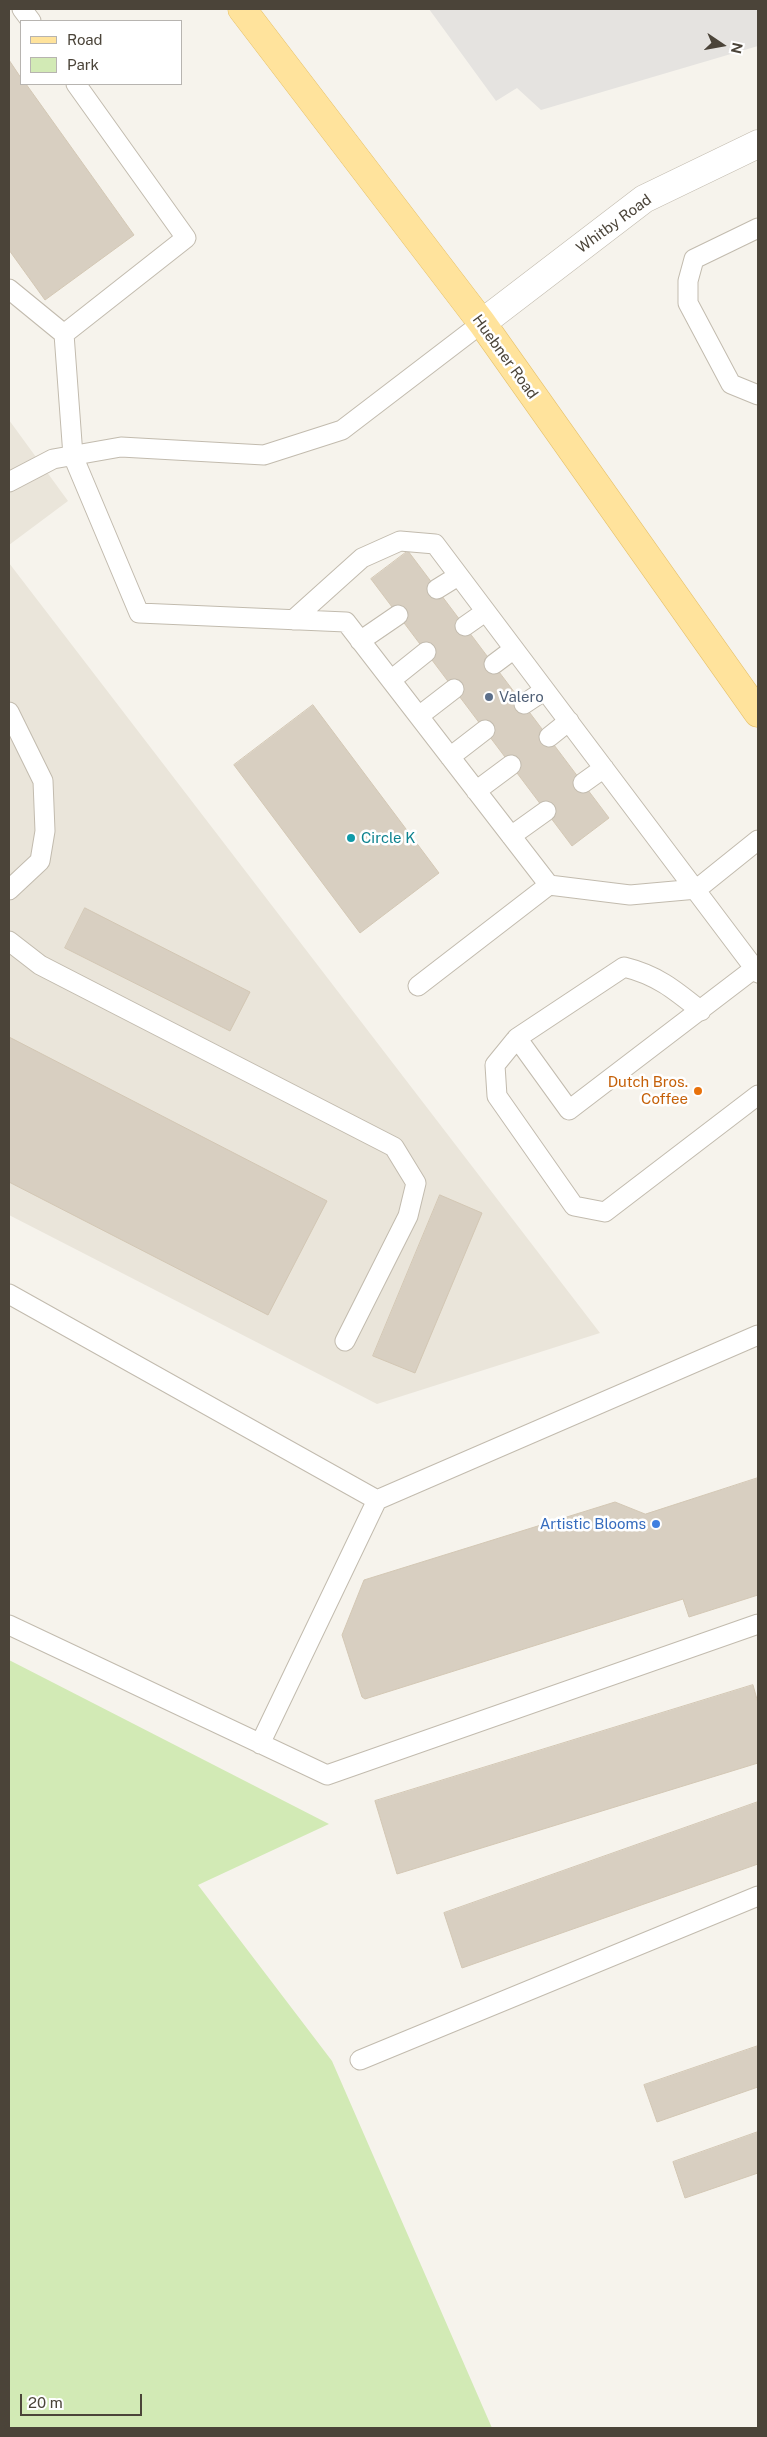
<!DOCTYPE html>
<style>
body{margin:0}
#map{position:relative;width:767px;height:2437px;overflow:hidden;background:#f6f3ec;font-family:"Public Sans",sans-serif}
canvas{display:block}
.frame{position:absolute;inset:0;border:10px solid #4b4439;pointer-events:none}
.legend{position:absolute;left:20px;top:20px;width:162px;height:65px;box-sizing:border-box;background:#fff;border:1px solid #b7b4b0;margin:0;padding:6px 9px;list-style:none;font-size:15px;color:#4b4439}
.legend li{display:flex;align-items:center;gap:10px;height:25px}
.legend b{width:25px;border:1px solid #b7b4b0}
.north{position:absolute;left:697px;top:20px;width:50px;height:50px;-webkit-text-stroke:4px #fff;paint-order:stroke;rotate:102deg;font-size:14px;font-weight:700;line-height:20px;text-align:center;color:#4b4439}
.north::after{content:'';display:block;margin:auto;width:18px;height:22px;background:#4b4439;clip-path:polygon(50% 0,100% 100%,50% 72%,0 100%)}
.scale{position:absolute;left:20px;top:2394px;width:122px;height:22px;box-sizing:border-box;border:2px solid #4b4439;border-top:0;padding-left:6px;font-size:15px;line-height:18px;white-space:nowrap;color:#4b4439;-webkit-text-stroke:4px #fff;paint-order:stroke}
</style>
<div id="map">
<canvas width="767" height="2437"></canvas>
<div class="frame"></div>
<ul class="legend">
<li><b style="height:6px;background:#ffe39c"></b>Road</li>
<li><b style="height:14px;background:#d2eab5"></b>Park</li>
</ul>
<div class="north">N</div>
<div class="scale">20 m</div>
</div>
<script>
const g = document.querySelector('canvas').getContext('2d');
g.lineJoin = 'round';
function paint(path, color) {
  g.fillStyle = color;
  g.fill(path, 'evenodd');
}
function strokePath(path, color, width, dash) {
  g.strokeStyle = color;
  g.lineWidth = width;
  g.lineCap = dash ? 'butt' : 'round';
  g.setLineDash(dash || []);
  g.stroke(path);
}
function label(font, color, halo, rows, align = 'center') {
  g.font = font + ' "Public Sans",sans-serif';
  g.lineWidth = 5;
  g.setLineDash([]);
  g.textBaseline = 'middle';
  g.strokeStyle = halo;
  g.fillStyle = color;
  for (const [text, x, y, turn = 0] of rows) {
    g.save();
    g.translate(x, y);
    g.rotate((+turn || 0) * Math.PI / 180);
    g.textAlign = isNaN(turn) ? turn : align;
    if (halo) g.strokeText(text, 0, 0);
    g.fillText(text, 0, 0);
    g.restore();
  }
}
paint(new Path2D(`
 M9,420l59,81 -59,44z
 M9,563l591,770 -223,71 -368,-189z`), '#eae5da');
paint(new Path2D(`
 M9,1660l320,164 -131,61 134,176 160,367h-483z`), '#d2eab5');
paint(new Path2D(`
 M429,9h329v37l-217,64 -24,-22 -21,13z`), '#e5e3e0');
const building = new Path2D(`
 M9,60l12,18v6h5l108,151 -89,65 -36,-50z
 M408,551l201,267 -37,28 -201,-267z
 M313,705l126,168 -79,60 -126,-168z
 M85,908l165,84 -20,39 -165,-83z
 M9,1037l318,164 -59,114 -259,-133z
 M440,1195l42,18 -67,160 -42,-17z
 M758,1478v117l-69,22 -6,-18 -318,100 -3,-2 -20,-62 22,-55 251,-78 30,12z
 M753,1685l5,18v60l-361,111 -22,-73z
 M758,1802v62l-296,104 -18,-55z
 M758,2046v41l-101,35 -13,-37z
 M758,2132v41l-73,25 -12,-36z`);
paint(building, '#d8cfc1');
strokePath(building, '#d3c7b4', 1);
const lane = new Path2D(`
 M22,9l9,12
 M76,84l110,154 -122,96 9,122 66,157 207,9 203,263 81,10 67,-6 61,-49
 M758,228l-64,31 -6,22v22l43,81 27,11
 M9,289l55,45
 M9,482l44,-23 68,-12 143,8 78,-25 140,-107
 M437,589l21,-13
 M293,620l69,-62 38,-17 35,3 323,429
 M465,626l20,-14
 M360,641l38,-26
 M494,664l20,-15
 M391,680l35,-28
 M524,704l21,-14
 M9,712l34,69 2,50 -5,30 -31,29
 M419,716l35,-27
 M549,737l20,-16
 M450,757l35,-27
 M583,783l21,-15
 M476,791l35,-26
 M511,836l35,-25
 M9,941l31,24 354,182 22,36 -8,33 -63,125
 M418,986l131,-101
 M701,1011c-26,-21 -44,-36 -77,-44l-107,71 -22,27 2,31 77,110 31,6 153,-117
 M517,1038l52,72 186,-142
 M9,1294l368,206 381,-165
 M9,1625l318,150 431,-151
 M260,1744l117,-244
 M360,2060l398,-164`);
const street = new Path2D(`
 M482,323l162,-124 114,-55`);
const primary = new Path2D(`
 M242,9l240,314 276,390`);
strokePath(lane, '#c2bbae', 21);
strokePath(street, '#c2bbae', 29);
strokePath(primary, '#e6c16a', 29);
strokePath(lane, '#fff', 19);
strokePath(street, '#fff', 28);
strokePath(primary, '#ffe39c', 28);
for (const [x, y, r, color] of [
 [489,697,5,"#5c6f8a"],
 [351,838,5,"#0f9aa8"],
 [698,1091,5,"#e8710a"],
 [656,1524,5,"#3f7fe0"]
]) {
  const dot = new Path2D();
  dot.arc(x, y, r, 0, 2 * Math.PI);
  g.fillStyle = color;
  g.fill(dot);
  strokePath(dot, '#fff', 2);
}
label('15px', '#4b4439', '#fff', [
 ["Whitby Road",614,224,-36],
 ["Huebner Road",505,357,54]
]);
label('15px', '#4e5e75', '#fff', [
 ["Valero",499,697]
], 'left');
label('15px', '#0d838f', '#fff', [
 ["Circle K",361,838]
], 'left');
label('15px', '#c56008', '#fff', [
 ["Dutch Bros.",688,1082],
 ["Coffee",688,1099]
], 'right');
label('15px', '#366cbe', '#fff', [
 ["Artistic Blooms",646,1524]
], 'right');
</script>
